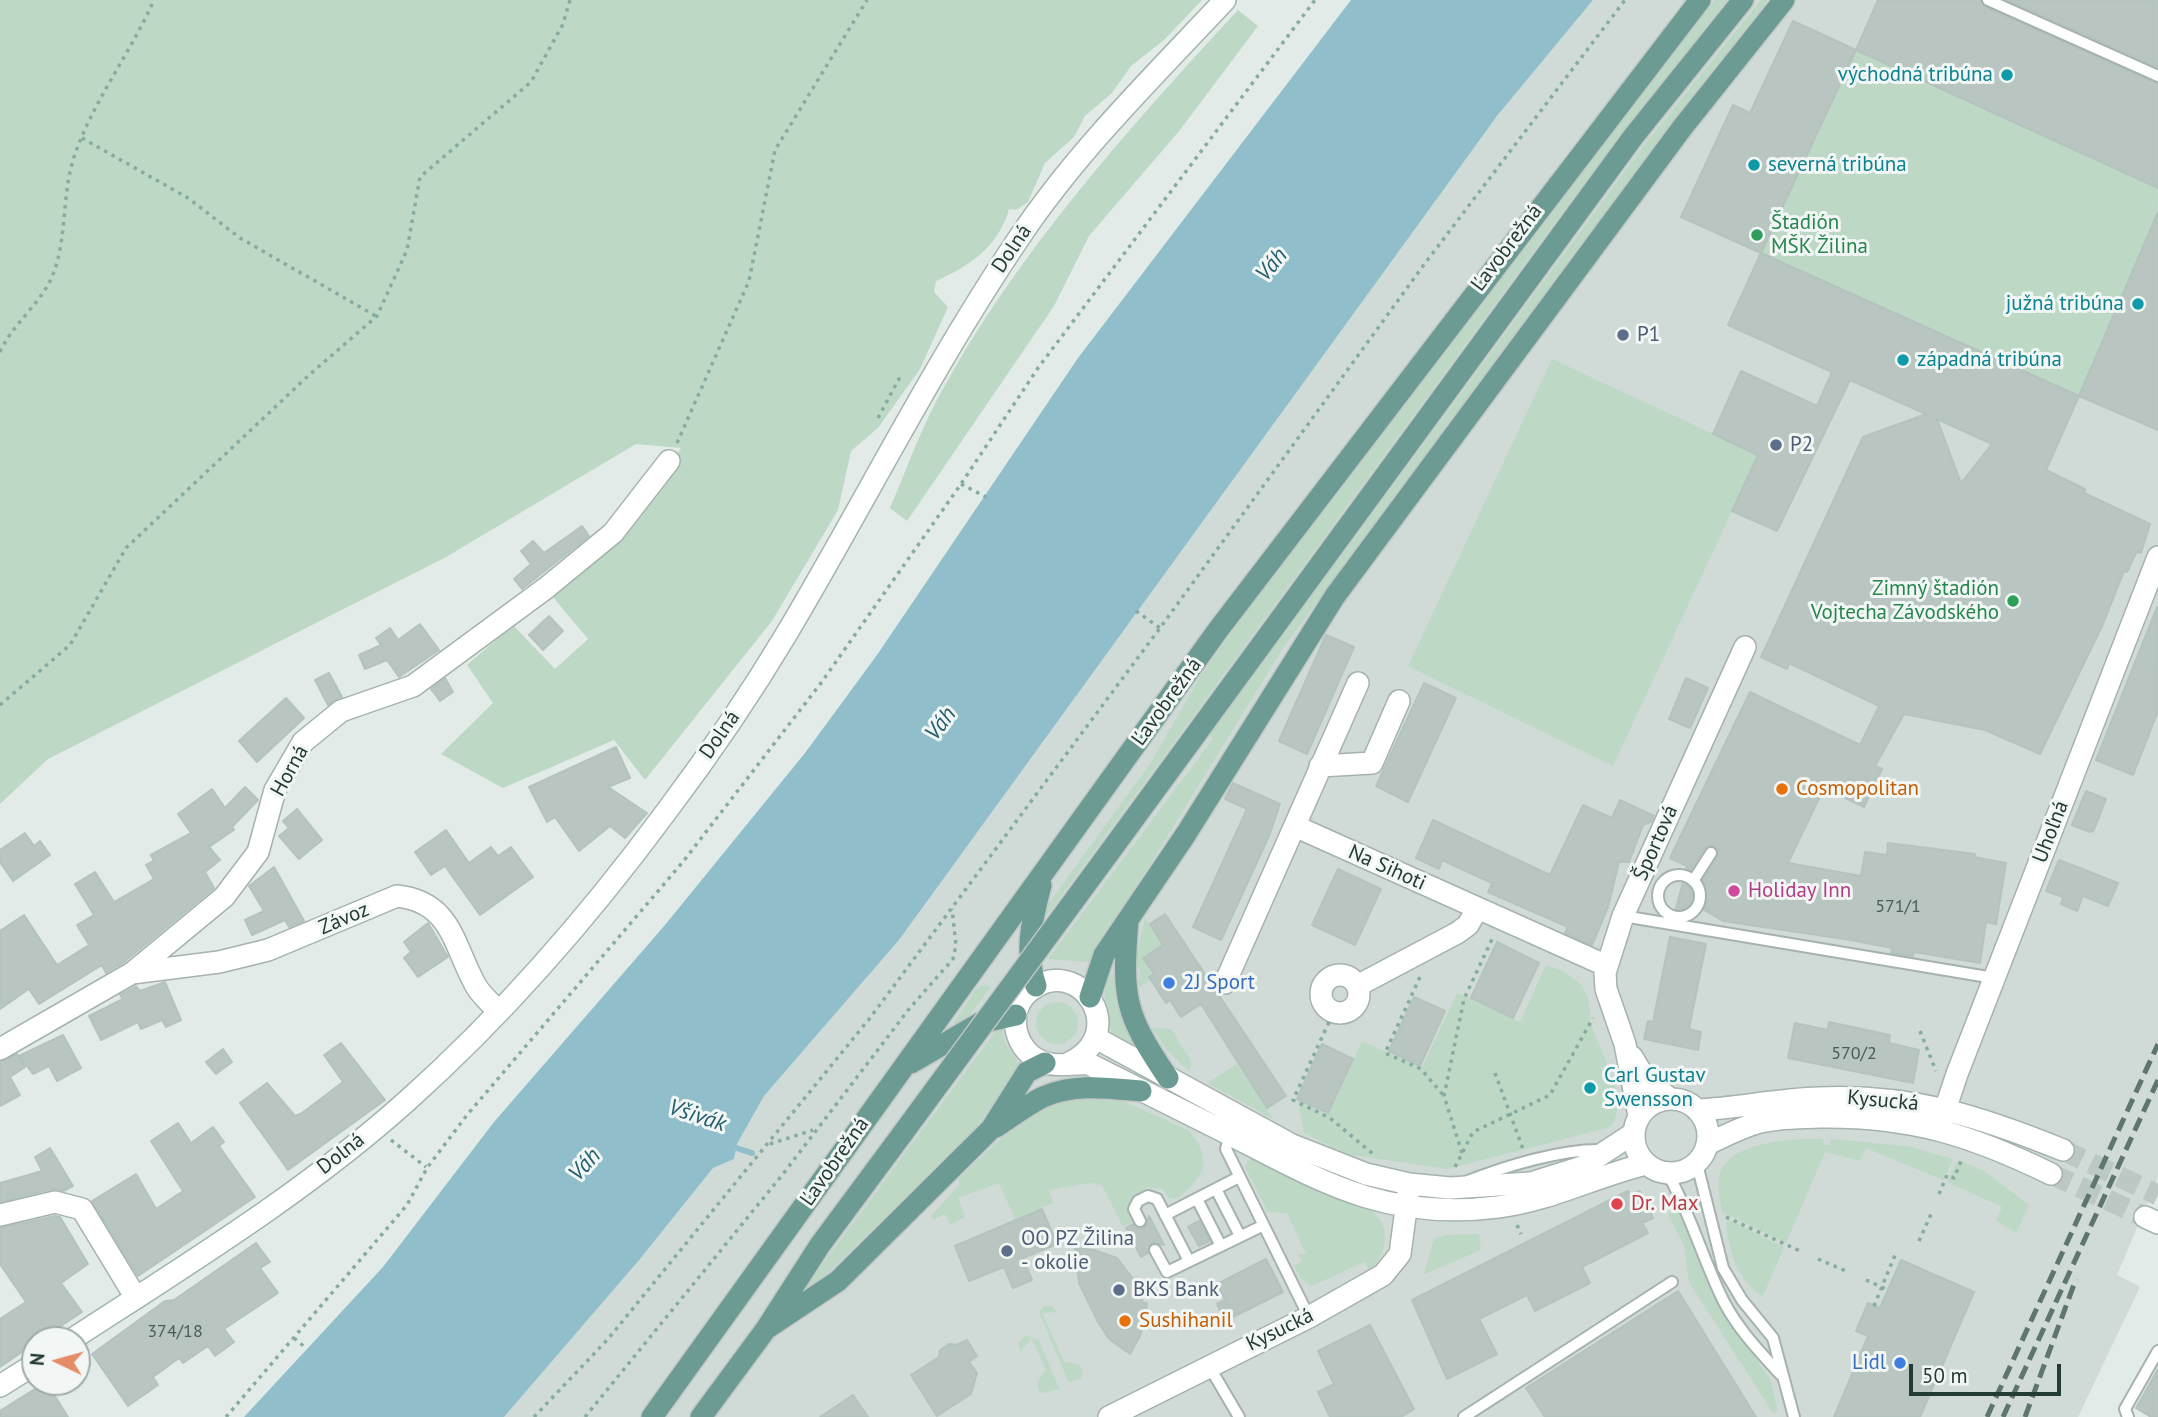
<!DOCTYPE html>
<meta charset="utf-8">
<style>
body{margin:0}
#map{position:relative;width:2158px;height:1417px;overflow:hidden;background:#e2ebe7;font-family:"PT Sans",sans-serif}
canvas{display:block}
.north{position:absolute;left:21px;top:1326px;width:70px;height:70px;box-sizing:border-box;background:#f2f7f5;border:2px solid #a0aba8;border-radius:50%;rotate:275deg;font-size:19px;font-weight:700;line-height:28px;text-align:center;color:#243a35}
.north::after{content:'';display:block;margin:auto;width:24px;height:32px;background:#e38c67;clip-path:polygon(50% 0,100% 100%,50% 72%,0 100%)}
.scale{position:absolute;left:1909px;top:1364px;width:152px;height:32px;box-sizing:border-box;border:4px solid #243a35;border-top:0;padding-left:9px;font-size:21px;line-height:24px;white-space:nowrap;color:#243a35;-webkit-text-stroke:5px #f2f7f5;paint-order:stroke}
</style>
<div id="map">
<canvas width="2158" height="1417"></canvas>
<div class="north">N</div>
<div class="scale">50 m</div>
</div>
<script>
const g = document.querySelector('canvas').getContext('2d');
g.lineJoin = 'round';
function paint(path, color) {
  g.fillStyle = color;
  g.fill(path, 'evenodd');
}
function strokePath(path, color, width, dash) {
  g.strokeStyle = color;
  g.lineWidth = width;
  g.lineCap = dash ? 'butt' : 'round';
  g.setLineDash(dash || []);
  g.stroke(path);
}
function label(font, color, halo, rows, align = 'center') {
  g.font = font + ' "PT Sans",sans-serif';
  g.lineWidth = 6;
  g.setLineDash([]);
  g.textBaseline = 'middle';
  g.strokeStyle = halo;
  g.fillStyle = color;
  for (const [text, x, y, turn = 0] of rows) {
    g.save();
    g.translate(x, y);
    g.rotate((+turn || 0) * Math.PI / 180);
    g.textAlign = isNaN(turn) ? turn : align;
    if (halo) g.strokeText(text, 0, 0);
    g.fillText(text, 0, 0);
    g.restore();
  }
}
paint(new Path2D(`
 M1593,0h565v1178l-41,97 23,12 -62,130h-1574l136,-158 73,-91 21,-9 3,-15 27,-48 135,-156 598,-824z`), '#d0dad6');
paint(new Path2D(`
 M0,0h1202l-38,40 -33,26 -19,27 -27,23 -11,21 -29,26 -17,39 -12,8 -7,-1c-10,37 -39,57 -73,72l-2,11 14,15 -28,62 -42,59 -27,23 -13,59 -66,111 -127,159 -31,-40 -111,48 -62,-34 52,-51 -26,-38 46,-40 42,44 33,-30 -36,-43 86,-81 43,-67 -45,-4 -190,113 -398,202 -48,45z
 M1715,0h12l-166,214 -535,730 10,-23 114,-157 52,-90 55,-78z
 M1761,0h7l-116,150 -369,498 -193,314 -42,-3 165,-220 -4,-4 436,-591z
 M1878,0h64l216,99 -1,331 -78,-34 -33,72 -318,-143 32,-72 -79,-36 52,-112 17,7 43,-91 63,29z
 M1238,10l20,16 -78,104 -91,106 -35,70 -147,215 -17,-13c16,-37 30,-77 49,-112 78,-144 189,-267 299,-386z
 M1552,359l206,96 -145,311 -205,-100z
 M1145,918l17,27 -20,12 10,17 -4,3 2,3 -11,7v-20l-5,-1z
 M1546,965c11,4 25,9 33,18 13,12 9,31 14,46 9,30 38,67 18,98l-164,42 -101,-15 -42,-21 -6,-32 30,14 34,-74 60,27 35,-75 63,29z
 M1104,973l12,1 22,76c-6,-2 -16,-5 -21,-10 -10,-9 -14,-53 -13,-67z
 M983,985l8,2 -26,34 -15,8 26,-40z
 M1036 1023a21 21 0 1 1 42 0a21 21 0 1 1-42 0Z
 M1001,1024l4,19 15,22 -48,68 -175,169 -1,-2z
 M1152,1028l19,1 20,32 -1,11 -23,-22z
 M1237,1064l36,55 -66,-36z
 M1079,1096l37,2 72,32c27,29 16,49 -12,69l-7,-1 -7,-9 -16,-2 -11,13 2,20 -14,7 -21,-42 -14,-2 -39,7 4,13 -38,16 -16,-36 -41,15 7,19 -15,8 -5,-11 -12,6 -2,-4 29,-32 -2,-4c36,-34 70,-76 121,-84z
 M1823,1139l1,6h6l1,-6 76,7 46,13 -10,21 -77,-32 -6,13 -35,-9 -39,91 -64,-31c-2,-13 -5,-25 -2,-38 10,-33 75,-36 103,-35z
 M1251,1156c25,11 108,42 123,57 18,18 12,41 -4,58l-6,-9 -52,24 -11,-7 -7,-13 8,-4 -4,-8h8l-19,-41 -19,-1 -23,-45z
 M1958,1160l26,11 45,34 -13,28 -20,-12 6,-14 -55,-25z
 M1679,1210l50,109 42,62 7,31 -5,1 -84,-131 -5,-37 -16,-30z
 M1729,1220l55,27 -21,49c-26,-15 -34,-45 -37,-73z
 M1479,1234l2,16 -58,25 11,-36 11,-4z
 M1044,1306h8l5,6 -15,1 22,49 14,2 5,6 -2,8 -12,5 -30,-71z
 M1026,1335l13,6 20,47 -12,5 -8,-1 -2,-10 9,-12 -14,-32 -12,14 -1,-10z`), '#bdd9c6');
paint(new Path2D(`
 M1351,0h242l-96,116 -598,824 -135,156 -27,48 -3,15 -21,9 -73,91 -136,158h-260l139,-150 111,-145 171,-197 140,-172 72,-98 201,-297z`), '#90beca');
strokePath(new Path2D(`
 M730,1146l22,7`), '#90beca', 6);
const building = new Path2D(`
 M1878,0h102l5,7 173,77v104l-302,-138z
 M2007,0h151v67z
 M1793,21l63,29 -95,203 -80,-36 52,-112 17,8z
 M2158,212v218l-79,-34z
 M1761,253l318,143 -33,74 39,19 -1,4 66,31 -9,29 -4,-2 -10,21 -3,-1 -21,53 -63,130 -55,-24 -81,-16 -29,52 7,3 -18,38 -40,-19 -36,75 73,13 4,-24 22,3 1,-12 87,11 -1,3 32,6 -10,61 -10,-2 -6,41 -66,-11 -1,4 -22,-3 1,-5 -41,-8 -128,-19 -29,-17 -19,9 12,-47 -17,-8 80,-166 110,53 19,-39 -90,-43 -2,6 -26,-12 102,-220 63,-23 -76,-34 -73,151 -45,-20 26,-56 -45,-21 28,-63 76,35 15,-34 -104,-47zM1937,419l55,25 -31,39zM1711,845l7,4v8l-19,29 -10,2 -3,-11 18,-28z
 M582,526l7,10 -67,53 -8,-10 17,-15 -10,-13 12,-10 11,12z
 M2157,607l1,104 -25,64 -37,-15z
 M549,616l14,15 -20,19 -14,-15z
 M420,624l19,26 -40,27 -12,-17 -22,9 -6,-14 22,-10 -5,-7 14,-10 8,12z
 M1326,635l28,12 -47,107 -28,-13z
 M329,673l13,24 -14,8 -13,-25z
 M445,678l8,14 -13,9 -9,-12z
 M1686,678l22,10 -18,40 -21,-9z
 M1424,683l32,15 -48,104 -32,-16z
 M286,698l18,20 -47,44 -18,-21z
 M616,747l14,31 -22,9 39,26 -22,25 -15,-12 -31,25 -24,-34 -8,5 -18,-35z
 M1233,783l47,21 -11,32 -48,104 -28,-13 54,-118 -22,-10z
 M245,787l13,13 -26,27 2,3 -25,17 11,13 -15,12 9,16 -90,74 -18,11 -4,-8 -63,39 -10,-15 -29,20v-78l24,-16 33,50 32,-20 -12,-20 17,-10 -19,-31 20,-12 19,30 40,-23 -8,-14 8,-4 -3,-6 40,-22 -13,-19 34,-25 13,19z
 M2086,791l20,8 -12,31 -4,2 -18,-7z
 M1620,800l34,16 -3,6 -8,3 -14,37h-10l-11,45 -16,38 -27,-12 3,-6 -80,-35 4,-9 -50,-23 -3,9 -23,-11 17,-38 117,55 33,-70 29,13z
 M297,809l25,31 -23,19 -20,-23 10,-8 -6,-7z
 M446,830l23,33 22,-16 7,9 13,-9 22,30 -53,38 -35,-49 -14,9 -16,-23z
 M25,833l9,13 6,-5 10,14 -37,26 -13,-19v-12z
 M2059,860l59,23 -10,23 -25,-10 -6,15 -16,-7 2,-7 -17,-6z
 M274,867l30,54 -15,6 -4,-7 -33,15 -7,-15 19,-9 -15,-25z
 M1338,869l43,20 -26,56 -43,-20z
 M1165,914l121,182 -19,12 -66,-104 -20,13 -11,-17 -4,3 -17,-26 5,-3 -11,-16 20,-13 -13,-21z
 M428,923l20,34 -30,20 -14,-19 7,-6 -7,-10z
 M1670,937l36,7 -17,85 12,3 -3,18 -54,-11 4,-18 5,1z
 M1497,942l42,21 -26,55 -42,-20z
 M165,982l16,38 -15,7 -4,-7 -21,9 -3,-7 -37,18 -12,-24 34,-17 -3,-4 16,-9 4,5z
 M1414,997l31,14 -25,55 -31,-15z
 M1829,1022l61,13 -1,8 30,7 -6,33 -125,-25 7,-35 33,7z
 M63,1035l18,33 -24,13 -8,-15 -16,8 -14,-18z
 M341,1043l44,57 -97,70 -48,-67 27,-20 28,33 7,-3 41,-31 -19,-27z
 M1322,1044l31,15 -25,54 -31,-14z
 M223,1049l9,13 -16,12 -10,-12z
 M17,1054l8,13 -15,10 10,18 -20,11v-44z
 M178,1123l13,20 22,-16 11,15 -5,4 36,51 -117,79 -46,-75 44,-27 20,35 27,-18 -32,-50z
 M50,1148l23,38 -9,5 -12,-2 -52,13v-19l42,-12 -7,-14z
 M1628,1191l2,5 10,-5 13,27 -11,5 6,10 -66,34 8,16 -55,28 -8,-16 -48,24 18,35 -50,25 -35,-79z
 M1042,1209l15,35 -34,14 9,22 -19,8 -9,-21 -35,14 -14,-35z
 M55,1216l5,1 28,47 -27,19 21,29 -33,22 -14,6v3l-35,24v-48l26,-17 -26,-38v-36z
 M1149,1216l15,29 -12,-2 -4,10 -7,4 -15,-29 7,-4 6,5 5,-1z
 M1199,1221l11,20 -11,5 -11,-19z
 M256,1243l14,19 -10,6 18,25 -54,36 10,13 -19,14 -7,-10 -25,17 -4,-5 -26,19 5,8 -30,21 -36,-52 73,-53 9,-1z
 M1075,1248l19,2 23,8 20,26 6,19h4l-1,11 -6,22 -10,18 -21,-15 -11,-17 -19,-39z
 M1266,1259l17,33 -58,29 -8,-17 8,-4 -8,-16z
 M1901,1260l73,32 -54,125h-86l34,-81 -12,-5 12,-28 12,5z
 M1678,1291l78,126h-211l-19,-29z
 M1370,1325l44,84 -13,8h-71l-12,-25 16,-8 -16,-33z
 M967,1340l10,16 -8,6 8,11 -6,21 -34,22 -26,-41 28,-18 1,-7 9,-6 8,1z
 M2158,1369v48h-7l-15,-9z
 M46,1382l22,35h-68v-6z
 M853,1395l15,22h-48z`);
paint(building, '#b8c5c0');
strokePath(building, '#b5c3be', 2);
strokePath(new Path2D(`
 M2063,1150l95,45
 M2051,1174l94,43`), '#bcc8c3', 21, [21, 10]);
const lane = new Path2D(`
 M1988,0l170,76
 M1658 896a21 21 0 1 1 42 0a21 21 0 1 1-42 0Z
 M1693,881l18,-28
 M1623,916l371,62
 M1230,1133l-4,16 83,168
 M1697,1164l26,104 19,32 31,38 21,79
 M1668,1174c23,41 35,86 56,128 14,27 36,50 56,72
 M1468,1181c38,-15 93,-32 134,-31
 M1216,1189l24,47
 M1197,1199l24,47
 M1165,1215l74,-38
 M1140,1221l-6,-12 4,-8 10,-5 9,3 32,62
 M1155,1250l12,22 95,-46
 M1209,1366l30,51
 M1464,1417l208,-135
 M2128,1417l-3,-8 33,-58`);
const street = new Path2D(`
 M1320,766l52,-3 27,-62
 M1297,827l310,139
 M132,973l87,-11 49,-12 129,-54c55,6 56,49 79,90 5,9 15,17 22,25
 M1321 994a19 19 0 1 1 38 0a19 19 0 1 1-38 0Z
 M1225,983l133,-300
 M1357,986l100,-53 11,-8 9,-16
 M1096,1038l196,107 74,29 43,10 41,4 81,-5 51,-16 52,-34
 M0,1049l132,-76 92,-76 34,-45 17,-62 28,-48 38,-31 72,-25 133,-98 67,-55 56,-72
 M1632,1057l12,20 26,22
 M1069,1063c63,-30 10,-110 -38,-73 -27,20 -17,64 15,73 13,4 29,0 43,1 46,23 92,46 138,69 95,49 159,88 271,74 51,-6 98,-31 148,-43
 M1634 1136a37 37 0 1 1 74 0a37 37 0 1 1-74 0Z
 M1697,1110c41,-2 82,-11 122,-12 92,-4 160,18 244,52
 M1639,1116l-14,-72 -19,-55 -1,-16 18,-57 122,-269
 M1939,1128l18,-54 201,-517
 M1708,1144c16,-8 32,-16 49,-21 20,-6 43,-5 63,-6 91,-1 151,18 231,57
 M0,1215l55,-13 27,7 54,89
 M2145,1217l13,6
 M1109,1417l200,-100 74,-42 17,-21 8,-60`);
const secondary = new Path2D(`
 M71,1340c115,-75 235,-148 337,-240 95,-85 182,-185 258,-288 43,-57 84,-117 121,-179 78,-131 146,-268 232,-395 58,-87 135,-162 206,-238
 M0,1386l35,-22`);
const primary = new Path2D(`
 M1109,853l524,-716 110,-137
 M1128,920c-6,78 -4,93 40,158
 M1036,986c-12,-35 -4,-66 5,-101
 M1090,997l14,-42 82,-121 149,-238 347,-468 102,-128
 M911,1063l69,-40 36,-8
 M996,1127c15,-10 31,-22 47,-30 31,-14 65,-9 98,-6
 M766,1329l72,-48 153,-152 36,-57 18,-9
 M652,1417l566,-787 482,-630
 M701,1417l65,-88 54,-84 83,-112`);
strokePath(lane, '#a5b2ae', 14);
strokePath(street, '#a5b2ae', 24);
strokePath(secondary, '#a2b5af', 24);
strokePath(primary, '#c2c8c6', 24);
strokePath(new Path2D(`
 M82,138l106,60 52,40 136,78
 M0,352c13,-29 43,-50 54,-80 13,-36 8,-79 20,-115 19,-56 56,-103 80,-157
 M878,418l22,-41
 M677,443l72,-162 26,-131 92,-150
 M961,484l25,13
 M1136,611l24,17
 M0,705l70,-60 56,-97 182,-172 69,-60 30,-66 13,-73 111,-95 32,-58 7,-24
 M1420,977l-35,76 36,16 23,27
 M1329,1022l-36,78 37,18 43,36
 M1920,1031l16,40
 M1495,1073l28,76
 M391,1140l35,27
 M770,1144l43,-14
 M1462,1153l-18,-57 20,-97 29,-62
 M1455,1167l18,-35 77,-37 43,-77
 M1939,1194l8,-19 7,3 9,-21
 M1726,1217l74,34
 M1517,1225l4,9
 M1919,1241l13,-29
 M1818,1259l28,12
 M1866,1280l22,10
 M1874,1306l21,-51
 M294,1338l13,11
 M226,1417l181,-212 20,-37 40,-53 215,-252 139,-180 140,-199 77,-116 277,-368
 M534,1417l74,-78 262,-321 290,-390 263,-362 202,-266
 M585,1417l198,-243 126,-165 44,-50 3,-14 -4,-36`), '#86aba1', 3.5, [3.5, 5]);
strokePath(lane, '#fff', 10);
strokePath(street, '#fff', 21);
strokePath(secondary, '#fff', 21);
strokePath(primary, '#6b9b92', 21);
strokePath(new Path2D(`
 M1987,1417l171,-373
 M2003,1417l155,-337
 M2025,1417l51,-138`), '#5e7570', 5, [14, 7]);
const primaryBridge = new Path2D(`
 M903,1133l206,-280`);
strokePath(primaryBridge, '#c2c8c6', 24, []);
strokePath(primaryBridge, '#6b9b92', 21);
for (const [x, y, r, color] of [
 [2007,75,7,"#0f9aa8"],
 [1754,165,7,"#0f9aa8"],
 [1757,235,7,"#2e9e5b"],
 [2138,304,7,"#0f9aa8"],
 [1623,335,7,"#5c6f8a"],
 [1903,360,7,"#0f9aa8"],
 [1776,445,7,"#5c6f8a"],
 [2013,601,7,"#2e9e5b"],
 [1782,789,7,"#e8710a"],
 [1734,891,7,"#d1479c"],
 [1169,983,7,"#3f7fe0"],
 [1590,1088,7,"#0f9aa8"],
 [1617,1204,7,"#e0444e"],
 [1007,1251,7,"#5c6f8a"],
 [1119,1290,7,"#5c6f8a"],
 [1125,1321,7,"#e8710a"],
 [1900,1363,7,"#3f7fe0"]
]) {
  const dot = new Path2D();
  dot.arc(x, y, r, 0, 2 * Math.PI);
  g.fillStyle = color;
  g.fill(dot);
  strokePath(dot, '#f2f7f5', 2.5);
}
label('18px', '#495d58', null, [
 ["571/1",1898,907],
 ["570/2",1854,1054],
 ["374/18",175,1332]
]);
label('21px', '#0d838f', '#f2f7f5', [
 ["východná tribúna",1993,75,"right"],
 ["severná tribúna",1768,165],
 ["južná tribúna",2124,304,"right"],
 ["západná tribúna",1917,360],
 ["Carl Gustav",1604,1076],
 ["Swensson",1604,1100]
], 'left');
label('21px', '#27864d', '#f2f7f5', [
 ["Štadión",1771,223],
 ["MŠK Žilina",1771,247],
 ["Zimný štadión",1999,589,"right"],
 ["Vojtecha Závodského",1999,613,"right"]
], 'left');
label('21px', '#243a35', '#f2f7f5', [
 ["Ľavobrežná",1507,248,-53],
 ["Dolná",1012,249,-56],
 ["Ľavobrežná",1167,702,-54],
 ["Dolná",720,735,-55],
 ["Horná",290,771,-61],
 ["Uhoľná",2051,832,-69],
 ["Športová",1656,843,-66],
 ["Na Sihoti",1387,868,24],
 ["Závoz",344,919,-23],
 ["Kysucká",1883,1101,5],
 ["Dolná",341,1154,-38],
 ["Ľavobrežná",835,1162,-55],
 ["Kysucká",1280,1330,-26]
]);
label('21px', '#4e5e75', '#f2f7f5', [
 ["P1",1637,335],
 ["P2",1790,445],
 ["OO PZ Žilina",1021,1239],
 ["- okolie",1021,1263],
 ["BKS Bank",1133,1290]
], 'left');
label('21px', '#c56008', '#f2f7f5', [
 ["Cosmopolitan",1796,789],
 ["Sushihanil",1139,1321]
], 'left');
label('21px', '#b23c85', '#f2f7f5', [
 ["Holiday Inn",1748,891]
], 'left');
label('21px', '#366cbe', '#f2f7f5', [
 ["2J Sport",1183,983],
 ["Lidl",1886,1363,"right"]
], 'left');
label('21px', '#be3a42', '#f2f7f5', [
 ["Dr. Max",1631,1204]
], 'left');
label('italic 23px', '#245f6f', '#f2f7f5', [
 ["Váh",1272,265,-51],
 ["Váh",941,724,-53],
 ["Všivák",697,1116,18],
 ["Váh",585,1165,-48]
]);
</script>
